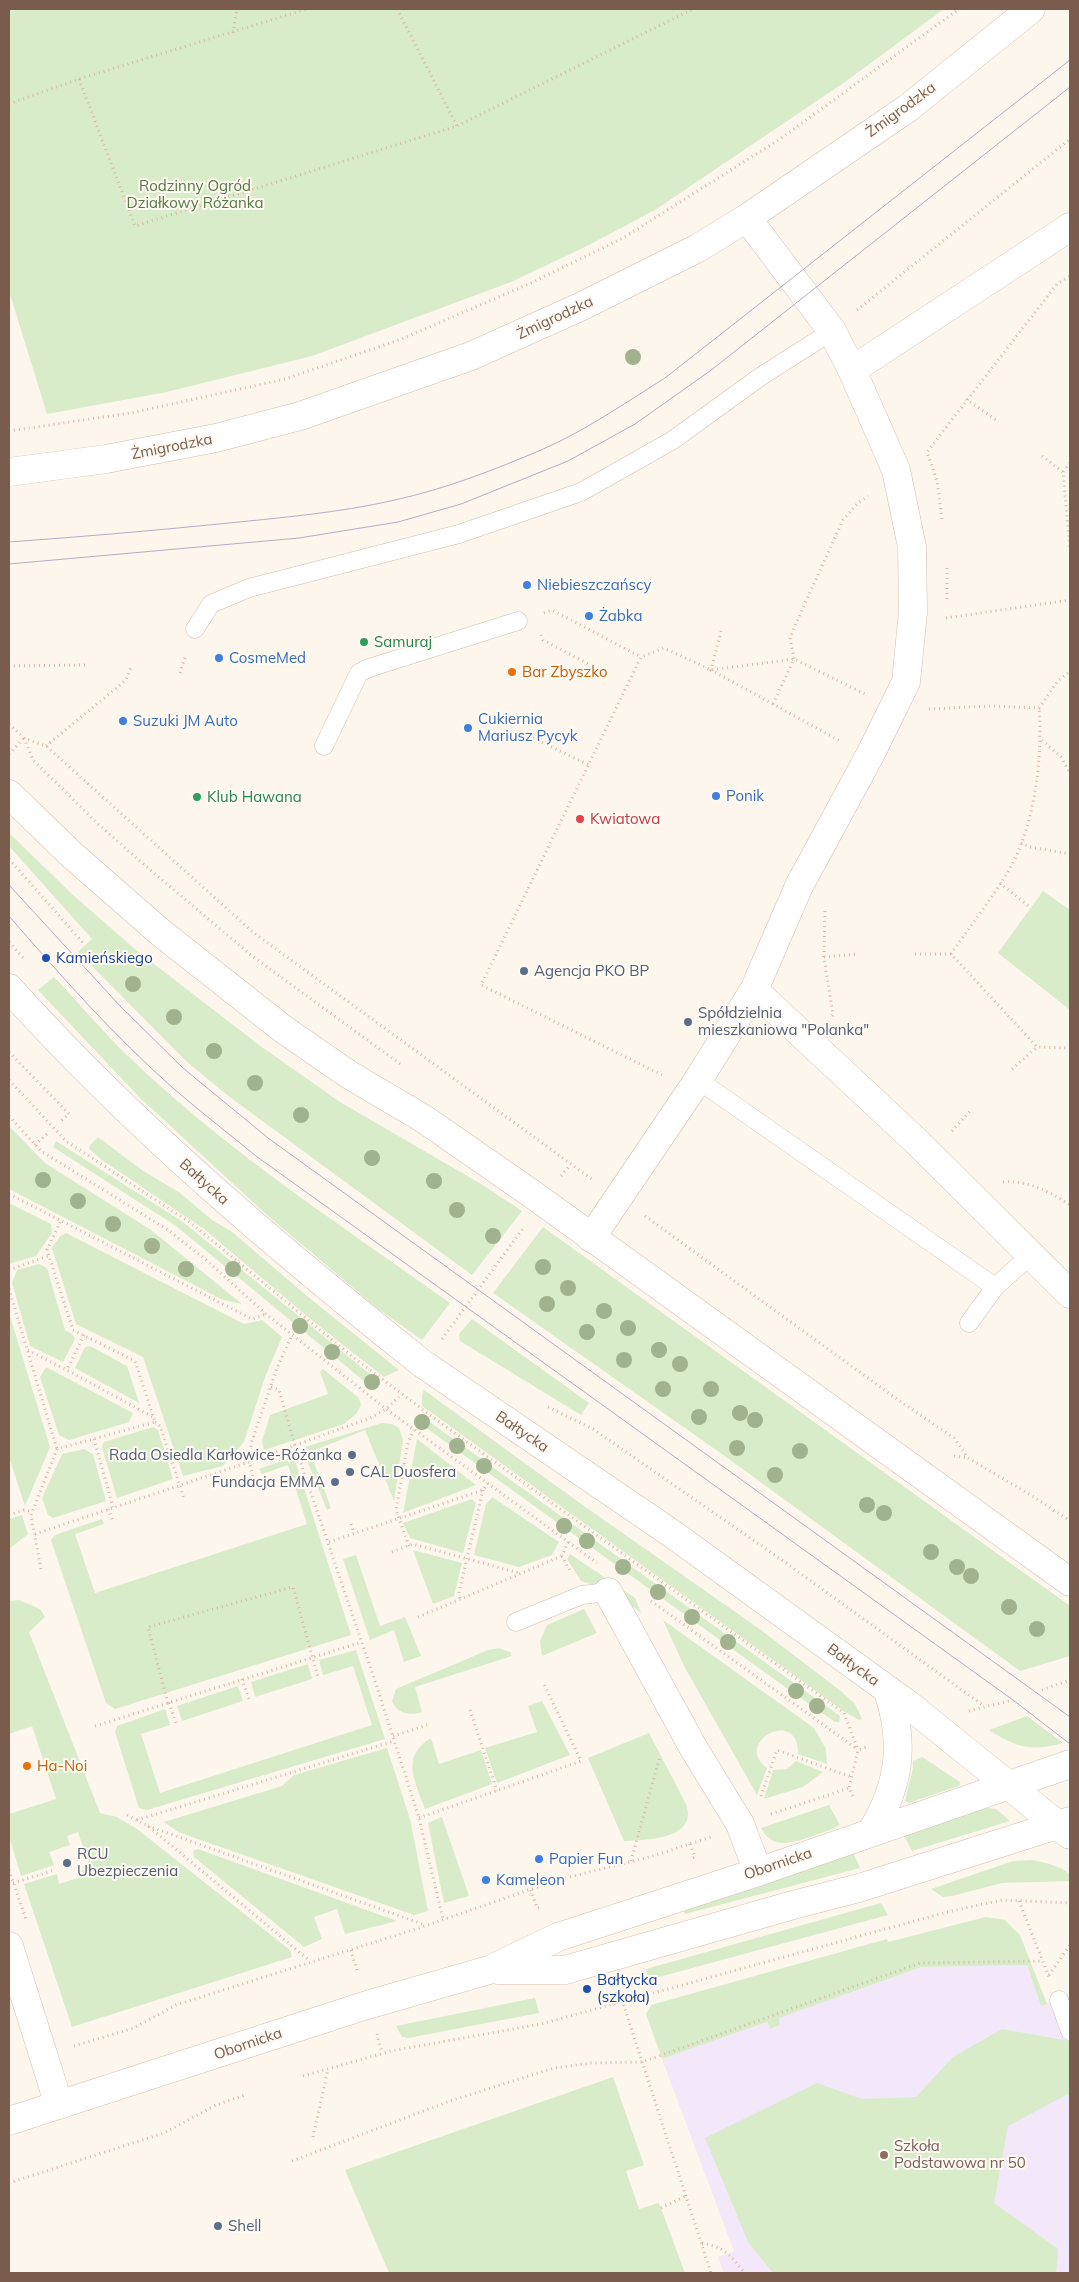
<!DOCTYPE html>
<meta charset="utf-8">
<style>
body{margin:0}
#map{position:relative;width:1079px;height:2282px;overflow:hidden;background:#fdf6ec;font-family:Mulish,sans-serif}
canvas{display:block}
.frame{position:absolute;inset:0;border:10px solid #7a5c4d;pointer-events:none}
</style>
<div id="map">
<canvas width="1079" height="2282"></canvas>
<div class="frame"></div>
</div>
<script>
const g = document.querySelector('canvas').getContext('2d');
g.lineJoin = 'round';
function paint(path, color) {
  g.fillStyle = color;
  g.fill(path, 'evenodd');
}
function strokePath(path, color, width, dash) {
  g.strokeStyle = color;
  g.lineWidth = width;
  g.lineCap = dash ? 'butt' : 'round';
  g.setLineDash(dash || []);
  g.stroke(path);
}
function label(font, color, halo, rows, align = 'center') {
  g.font = font + ' Mulish,sans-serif';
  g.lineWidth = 4;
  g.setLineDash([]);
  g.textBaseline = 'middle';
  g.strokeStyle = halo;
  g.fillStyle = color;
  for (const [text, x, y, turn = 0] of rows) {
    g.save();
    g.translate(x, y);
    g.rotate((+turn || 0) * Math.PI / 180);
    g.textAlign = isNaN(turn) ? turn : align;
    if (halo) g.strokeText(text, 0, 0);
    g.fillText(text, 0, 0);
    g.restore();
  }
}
paint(new Path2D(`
 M1027,1965l14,40 29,-9v277h-346l-6,-16 16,-6 -72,-192 105,-37 3,7 10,-4 -2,-7 145,-51z`), '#f3e8fa');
paint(new Path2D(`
 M9,9h935l-99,73 -190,128 -70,37 -74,35 -199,74 -145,36 -120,22 -38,-123z
 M9,833l64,62 63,55 123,95 81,57 141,82 41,27 -50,64 -241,-177 -44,-36 -109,-110 14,-13 -83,-93z
 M1043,891l27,19v100l-72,-57z
 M54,977c25,26 48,54 75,80 95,92 213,169 321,246l-28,37 -45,-32 -110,-93 -128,-118 -101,-107z
 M9,1126l36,37 106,67 91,74 -19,-4 -214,-111z
 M98,1137l44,33 38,23 32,27 19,11 76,65 92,74 -15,7 -70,-55 -110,-93 -102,-69 -13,-11 1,-4z
 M56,1141l127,81 193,157 -1,5 -5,2 -194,-160 -123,-79z
 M9,1203l42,21 1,9 -16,23 -27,8z
 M543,1227l527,379v50l-50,15 -294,-214 -233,-164z
 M66,1233l178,91 18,-4 20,17 -17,40 -21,65 -21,24 -40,10 -40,-119 -67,-33 -24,-76 8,-12z
 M39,1264l8,4 18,62 8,5 2,4 -12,23 -33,-16 -18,-63 5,-13z
 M9,1313l41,134 -25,59 -16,-49z
 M472,1319l117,84 -8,12 -121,-74 -1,-7z
 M90,1346l37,20 12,37 -64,-35 10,-21z
 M46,1367l87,46 -4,9 -60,18 -10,-5 -19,-58z
 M323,1369l36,29 2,7 -5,9 -12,10 -80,26 -2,-9 8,-26 58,-21 -8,-22z
 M424,1390l153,111 184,129 81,62 13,12 7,15 -3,1 -14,-8 -420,-304 -3,-2v-11z
 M420,1415l420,301 -1,6h-4l-43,-30 -374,-270z
 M382,1423l10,1 7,4 4,12 -9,61 -29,-71 -55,22 21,56 -4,2 -25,-62z
 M153,1427l5,3 15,49 -56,19 -15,-51 2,-5z
 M417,1439l59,46 -73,28z
 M84,1449l9,5 13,47 -53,17 -5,-3 -6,-17 20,-44z
 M294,1457l57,178 -236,74 -9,-6 -55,-163 4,-5 47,-16 2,5 -29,10 20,59 212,-69 -19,-59 -26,9 -3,-5z
 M492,1497l67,45 -7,13 -33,12 -45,-12 12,-51z
 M472,1499l4,4 -13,50 -53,-15 -7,-15z
 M22,1515l6,19 -19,15v-30z
 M413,1550l49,13 -8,33 -21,8z
 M570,1554l65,44 6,15 -27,-21 -33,-11 -14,-22z
 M356,1555l24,71 25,-9 16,39 -17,6 -10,-32 -24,10 -27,-81z
 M19,1600l21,9 5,8 -16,15 71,181 17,4 20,12 153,121 2,7 -220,70 -48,-143 33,-10 2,10 22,-7 -1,-6 10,-3 -12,-36 -11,4 3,9 -21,7 5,13 -33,11 -12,-40v-22l47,-15 -24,-73 -23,8v-133z
 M584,1609l13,24 -55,23 -2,-15 7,-16z
 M663,1620l151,108 12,21 1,15 -29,-10c1,-48 -66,-12 -31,14l-10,27 -73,-129z
 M499,1648l11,4 2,4 -97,31 7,25c-12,4 -25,2 -30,-11l4,-12 92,-39z
 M356,1650l29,89 -238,71 -8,-2 -24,-76 2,-6 48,-17 5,16 -29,9 19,59 212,-68 -19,-59 -30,9 -4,-15z
 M308,1664l4,15 -57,18 -4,-15z
 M238,1686l5,15 -61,20 -5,-15z
 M542,1701l28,54 -73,28 -12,-35 52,-16 -9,-26z
 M1027,1716l36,27c-31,9 -48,4 -74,-13z
 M649,1733l36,69c16,37 -38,38 -61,39l-36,-83z
 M431,1738l8,26 42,-14 11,34 -67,25c-10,-28 -25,-52 6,-71z
 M387,1748l23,71 18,92 -14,4 -236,-83 -14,-10 118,-36 12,-11z
 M922,1757l38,25 -1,4 -51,17 -3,-2 1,-4 7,-29v-7z
 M796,1761l27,11 -20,15 -39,12 9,-29 14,-1z
 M829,1805l11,20c-10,6 -20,8 -30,12 -20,6 -37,13 -49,-9z
 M987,1808l9,1 14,12 -98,30 -8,-15z
 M442,1817l27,79 -25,7 -16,-80z
 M198,1849l199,72 -52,13 -8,-25 -23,8 8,22 -18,8 -110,-90 -1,-6z
 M853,1852l7,16 -175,46 -1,-4z
 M1032,1860c13,3 29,5 38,15v6l-68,2 -50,13 -9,1 -12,-8 82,-28z
 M881,1903l7,12 -240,65 -2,-11z
 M986,1917l19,3 15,15 27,69 -6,2 -14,-41 -105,2 -143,51 1,7 -10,4 -3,-7 -105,37 -16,-45 5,-9 236,-66 1,3z
 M535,1998l4,15 -131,25 -6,-1 -6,-11z
 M1002,2029l68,12v56l-2,-3 -60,32 -14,77 64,46 -2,24h-283l-25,-31 -43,-104 112,-55 45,16 54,-2 37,-40z
 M613,2077l31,88 -18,6 13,38 20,-6 26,70h-296l-44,-103z`), '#d8ecc9');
const service = new Path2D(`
 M195,629l16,-25 38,-16 210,-54 122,-42 92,-52 87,-63 72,-46
 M324,746l35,-73 10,-5 149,-47
 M698,1080l297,207
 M969,1323l26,-36 36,-32
 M516,1622l66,-27 26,-3
 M1059,2000l11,31`);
const minor = new Path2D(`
 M852,370l218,-143
 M754,990l161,150 155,154
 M591,1238l107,-158 56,-90 45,-104 71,-131 36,-73 7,-70 -1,-65 -16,-77 -44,-100 -20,-39 -85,-113
 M608,1592l86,157 46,75 18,48
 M9,1946l50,159`);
const tertiary = new Path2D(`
 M9,472l97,-13 110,-21 84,-22 171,-60 109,-49 118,-59 49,-30 161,-110 123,-99`);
const secondary = new Path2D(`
 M9,794l63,61 88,77 123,97 65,45 76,45 108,75 538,388
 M9,988c125,139 268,260 414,376l248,169 238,172 161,130
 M872,1831c28,-47 33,-88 16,-140
 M498,1970h67l228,-65 66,-17 211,-67
 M9,2121l358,-116 122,-35 69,-33 200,-65 312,-108`);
strokePath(service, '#d1beb0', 19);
strokePath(minor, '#d1beb0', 29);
strokePath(tertiary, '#d1beb0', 29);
strokePath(secondary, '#d6c0b0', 29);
strokePath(new Path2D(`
 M397,9l60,117
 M233,33l4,-24
 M79,79l56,147 322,-100 236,-117
 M9,104l70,-25 228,-70
 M857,310l213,-171
 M966,399l30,21
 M9,431l122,-18 154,-34 117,-40 129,-56 92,-45 157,-99 179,-130
 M1042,456l21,16
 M1070,463l-7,9 7,77
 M942,519l-5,-38 -10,-29 130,-168 13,-8
 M947,568v31
 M544,613l8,-3 89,47
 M946,618l124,-18
 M721,631l-10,39 131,72
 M541,635l2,5 49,26
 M9,666l79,-1
 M180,673l6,-19
 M773,704l21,-45 -4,-22 16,-36 37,-81 15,-17 10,-7
 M929,709l63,-3 47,2 18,-26 13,-11
 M9,724l15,14 22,8 208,187 339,247
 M24,738l9,22 65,64 50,44 104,88 151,110
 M533,738l58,28
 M1042,740l19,17 9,16
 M46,746l80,-66 5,-13
 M9,754l15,-16
 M1021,843l9,4 40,7
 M9,859l76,86
 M1000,883l31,25
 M825,911l-1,46 9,58 -3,3
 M9,942l15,17
 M915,954h36l86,93 33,1
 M951,954c18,-26 38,-52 55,-79 28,-44 37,-116 33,-167
 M824,957l34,-3
 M9,1052l60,62 -8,7
 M1012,1069l25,-22
 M662,1075l-181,-90 160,-328 23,-9 47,22 83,-11 71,35
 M9,1080l57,61 125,82 163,135 84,63 406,292 14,37
 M9,1116l32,35 127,79 37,29 61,55 120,95 211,154
 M952,1131l18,-20
 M35,1145l12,-11
 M561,1176l9,-11
 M1003,1182c24,-2 48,10 67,23
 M9,1194l243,125 14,-5
 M645,1216l249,181 60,41 14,20 66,39 36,24
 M9,1270l39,-14
 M9,1289l48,160
 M84,1335l-17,35 86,47
 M442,1339l82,-112
 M28,1350l39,20
 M271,1387l8,3 16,56 81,238 43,134 24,101
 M548,1407l45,22 186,129 205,148
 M155,1422l5,4 24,73
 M94,1439l19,68
 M954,1456l14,2
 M253,1476l-4,-14 3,-21 25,-73 15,-33
 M108,1509l5,12
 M9,1515l15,-5 9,2
 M351,1524l3,9
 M35,1534l214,-72 121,-44 16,-9 13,-12
 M329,1542l154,-52 5,-7
 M568,1542l-6,14 8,15
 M409,1546l-13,-36 12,-68 6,-12
 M392,1552l21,-8 106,29
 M41,1569l-10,-54 26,-66 98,-27 -20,-61 -62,-31 -26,-80 14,-30
 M460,1598l-1,-6 24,-102
 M651,1601l206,148
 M418,1617l144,-61
 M242,1679l7,20
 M1042,1690l28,-10
 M168,1703l-20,-76 145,-40 25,90
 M169,1703l7,20
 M470,1710l27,81
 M969,1711l44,-11
 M95,1726l267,-84
 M393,1736l34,-11
 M761,1796l16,-46 74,27
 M853,1796l-4,-8 9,-38 8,-3
 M771,1814l78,-26
 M127,1815l21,11 162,135
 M419,1818l162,-57 -38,-79
 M137,1820l257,-79
 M148,1826l277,99
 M690,1844l5,13 -2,1
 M631,1861l29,-105
 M9,1870l17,49
 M13,1883l42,-13
 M531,1890l6,18 5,-1
 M1019,1901l30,76
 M351,1950l7,24
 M1049,1975l21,-30
 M622,2000l89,273
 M377,2034l5,19
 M74,2046l60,-18 42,-23 243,-77 139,-48 95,-24 58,-19
 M303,2076l88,-25 150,-27 406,-112 55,-12 68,3
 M313,2137l15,-68
 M292,2161l158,-60 104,-33 37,-5 51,-1 278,-99 123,-2
 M9,2183l155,-50 52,-28 29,-10
 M661,2208l25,-12
 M702,2243c23,4 28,13 43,30`), '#d9b8a5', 3, [1, 4]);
strokePath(service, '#fff', 18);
strokePath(minor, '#fff', 28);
strokePath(tertiary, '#fff', 28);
strokePath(secondary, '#fff', 28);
strokePath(new Path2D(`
 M9,542c70,-5 140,-11 210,-18 59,-6 119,-11 176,-24 50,-11 99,-30 146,-50 44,-19 84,-47 124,-72l405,-318
 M9,564l290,-26 99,-16 63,-18 107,-43 67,-37 75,-53 360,-284
 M9,885l112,122 62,61 85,70 802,579
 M9,916c52,60 105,120 165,173 27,23 55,45 82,67l757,544 57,44`), '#b9a8c9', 1);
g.fillStyle = '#a0b28e';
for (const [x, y] of [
 [633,357],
 [133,984],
 [174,1017],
 [214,1051],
 [255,1083],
 [301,1115],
 [372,1158],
 [43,1180],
 [434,1181],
 [78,1201],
 [457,1210],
 [113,1224],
 [493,1236],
 [152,1246],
 [543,1267],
 [186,1269],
 [233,1269],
 [568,1288],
 [547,1304],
 [604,1311],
 [300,1326],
 [628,1328],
 [587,1332],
 [659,1350],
 [332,1352],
 [624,1360],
 [680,1364],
 [372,1382],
 [663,1389],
 [711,1389],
 [740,1413],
 [699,1417],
 [755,1420],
 [422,1422],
 [457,1446],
 [737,1448],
 [800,1451],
 [484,1466],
 [775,1475],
 [867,1505],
 [884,1513],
 [564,1526],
 [587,1541],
 [931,1552],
 [623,1567],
 [957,1567],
 [971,1576],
 [658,1592],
 [1009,1607],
 [692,1617],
 [1037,1629],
 [728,1642],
 [796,1691],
 [817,1706]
]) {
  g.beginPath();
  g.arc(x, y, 8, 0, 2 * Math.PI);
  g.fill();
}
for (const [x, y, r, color] of [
 [527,585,5,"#3f7fe0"],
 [589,616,5,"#3f7fe0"],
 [364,642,5,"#2e9e5b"],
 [219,658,5,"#3f7fe0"],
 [512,672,5,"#e8710a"],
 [123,721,5,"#3f7fe0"],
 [468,728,5,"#3f7fe0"],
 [716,796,5,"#3f7fe0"],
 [197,797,5,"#2e9e5b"],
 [580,819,5,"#e0444e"],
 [46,958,5,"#1a4fb4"],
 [524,971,5,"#5c6f8a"],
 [688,1022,5,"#5c6f8a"],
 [352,1455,5,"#5c6f8a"],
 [350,1472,5,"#5c6f8a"],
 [335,1482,5,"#5c6f8a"],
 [27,1766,5,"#e8710a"],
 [539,1859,5,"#3f7fe0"],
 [67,1863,5,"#5c6f8a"],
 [486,1880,5,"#3f7fe0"],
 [587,1989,5,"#1a4fb4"],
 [884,2155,5,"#8d6e63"],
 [218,2226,5,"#5c6f8a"]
]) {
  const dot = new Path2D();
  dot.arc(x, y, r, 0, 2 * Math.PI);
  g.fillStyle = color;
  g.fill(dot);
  strokePath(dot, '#fffaf3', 2);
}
label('15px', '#7a5c4d', '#fffaf3', [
 ["Żmigrodzka",901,110,-36],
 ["Żmigrodzka",555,318,-25],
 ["Żmigrodzka",172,447,-11],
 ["Bałtycka",204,1182,42],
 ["Bałtycka",522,1432,34],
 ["Bałtycka",853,1665,36],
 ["Obornicka",778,1864,-19],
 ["Obornicka",248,2044,-19]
]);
label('15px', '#537a41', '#fffaf3', [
 ["Rodzinny Ogród",195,186],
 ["Działkowy Różanka",195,203]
]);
label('15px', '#366cbe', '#fffaf3', [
 ["Niebieszczańscy",537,585],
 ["Żabka",599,616],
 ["CosmeMed",229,658],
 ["Cukiernia",478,719],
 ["Mariusz Pycyk",478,736],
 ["Suzuki JM Auto",133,721],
 ["Ponik",726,796],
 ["Papier Fun",549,1859],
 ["Kameleon",496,1880]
], 'left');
label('15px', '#27864d', '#fffaf3', [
 ["Samuraj",374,642],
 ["Klub Hawana",207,797]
], 'left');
label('15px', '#c56008', '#fffaf3', [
 ["Bar Zbyszko",522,672],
 ["Ha-Noi",37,1766]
], 'left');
label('15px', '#be3a42', '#fffaf3', [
 ["Kwiatowa",590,819]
], 'left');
label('15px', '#164399', '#fffaf3', [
 ["Kamieńskiego",56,958],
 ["Bałtycka",597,1980],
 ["(szkoła)",597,1997]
], 'left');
label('15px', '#4e5e75', '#fffaf3', [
 ["Agencja PKO BP",534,971],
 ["Spółdzielnia",698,1013],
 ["mieszkaniowa \"Polanka\"",698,1030],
 ["Rada Osiedla Karłowice-Różanka",342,1455,"right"],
 ["CAL Duosfera",360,1472],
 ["Fundacja EMMA",325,1482,"right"],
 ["RCU",77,1854],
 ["Ubezpieczenia",77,1871],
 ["Shell",228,2226]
], 'left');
label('15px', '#785e54', '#fffaf3', [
 ["Szkoła",894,2146],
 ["Podstawowa nr 50",894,2163]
], 'left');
</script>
